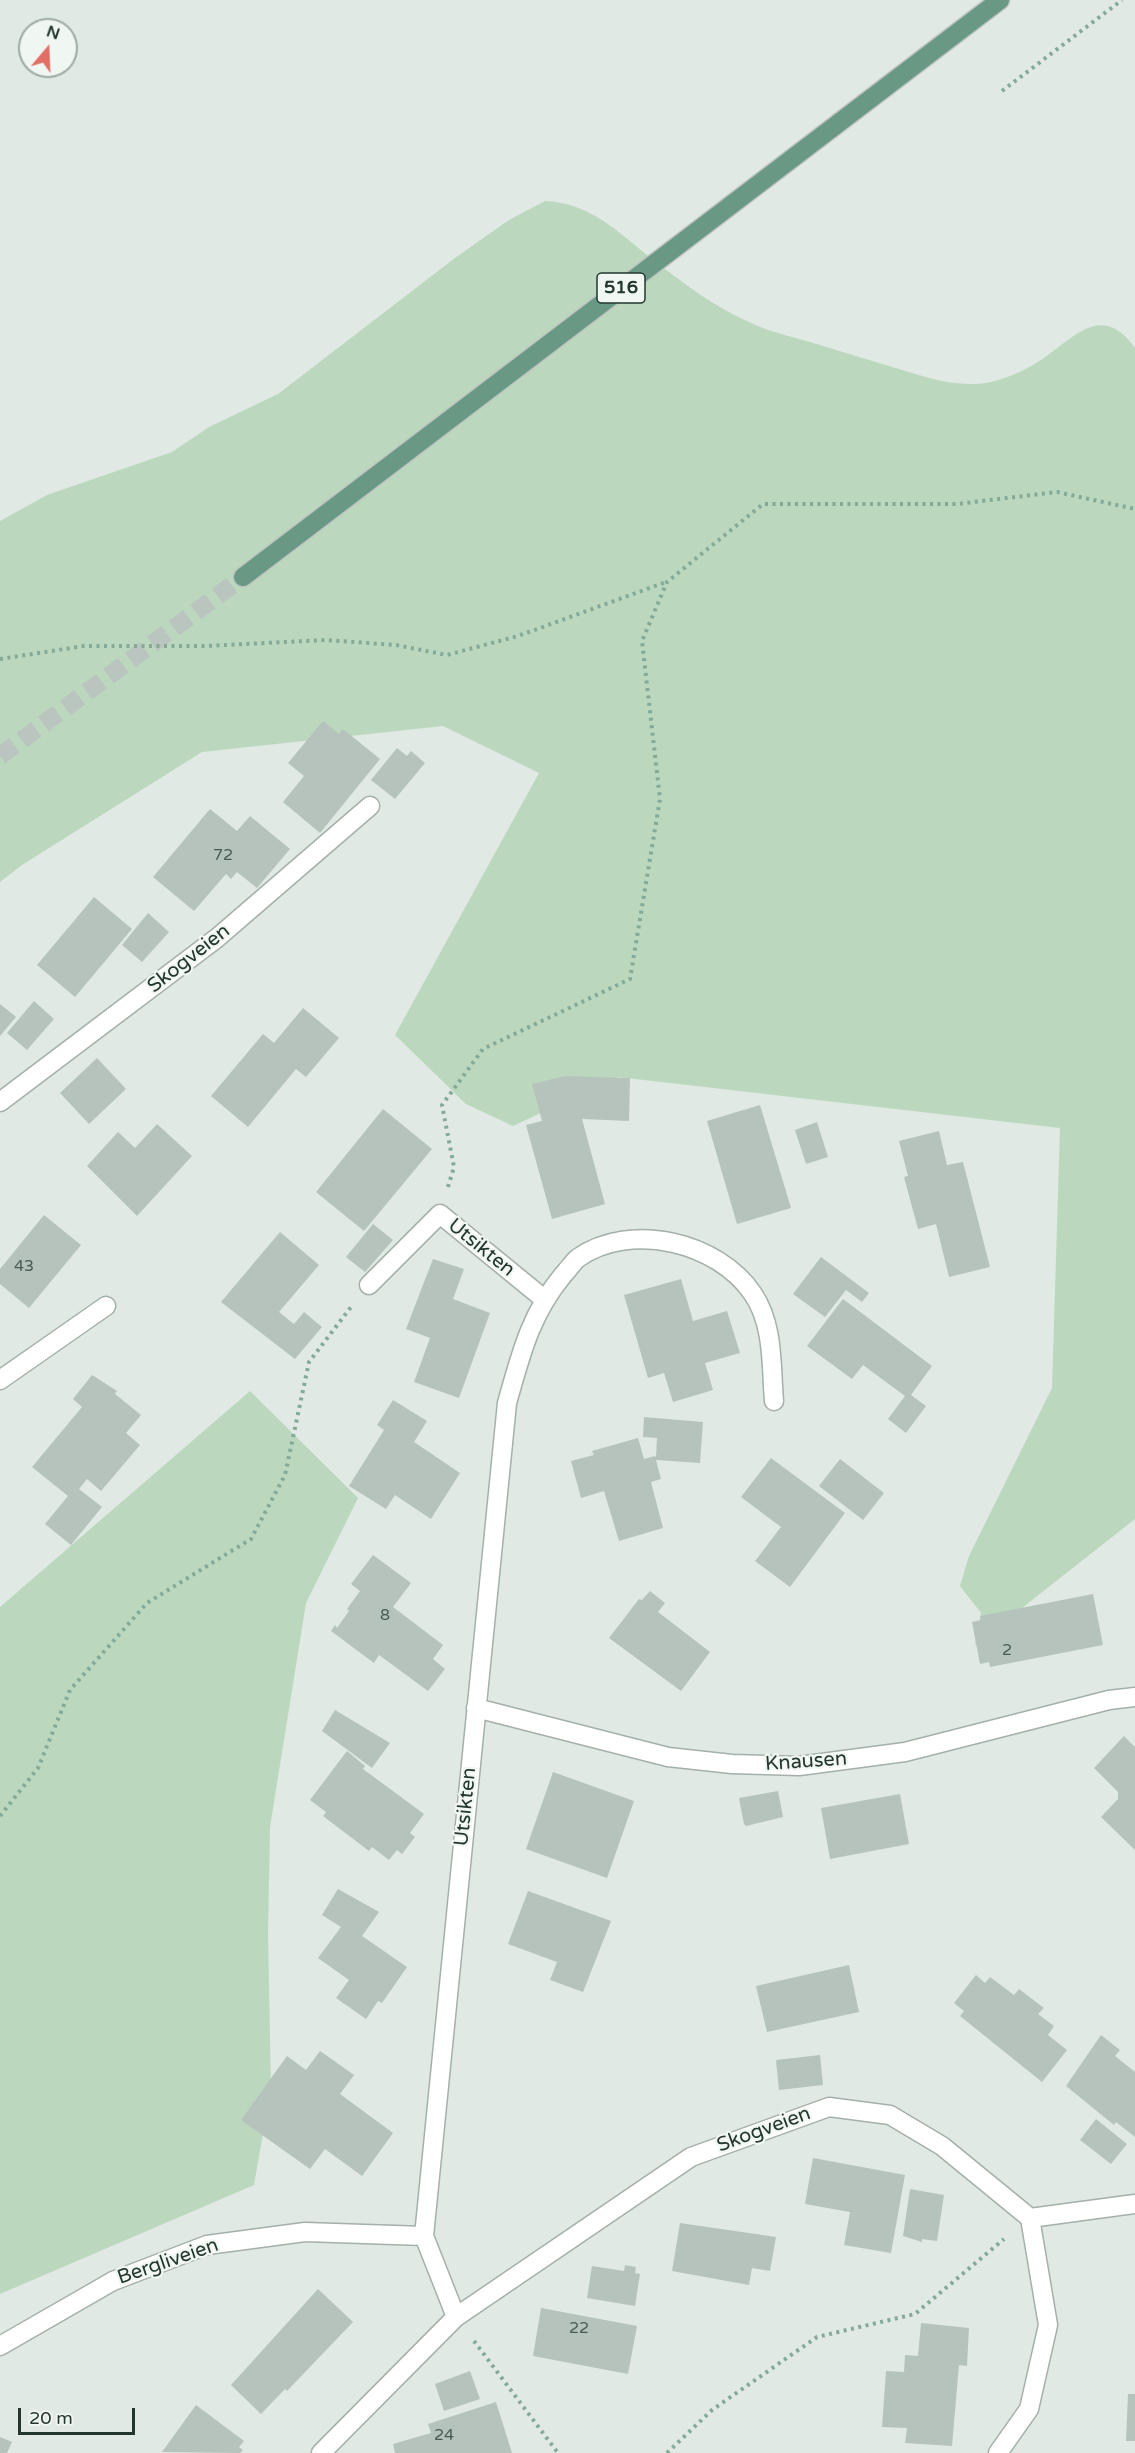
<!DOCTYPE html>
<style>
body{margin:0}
#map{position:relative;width:1135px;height:2453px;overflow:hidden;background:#e0e9e3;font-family:"Varela Round",sans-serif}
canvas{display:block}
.north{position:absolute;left:18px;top:18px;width:60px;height:60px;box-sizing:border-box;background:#f0f6f2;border:2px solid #9eaaa4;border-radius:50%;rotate:19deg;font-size:16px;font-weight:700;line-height:24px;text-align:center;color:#23372e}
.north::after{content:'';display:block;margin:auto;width:21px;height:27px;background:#e16f65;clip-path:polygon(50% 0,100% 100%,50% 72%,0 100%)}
.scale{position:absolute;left:18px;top:2408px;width:117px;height:27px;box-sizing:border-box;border:3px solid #23372e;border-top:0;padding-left:8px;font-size:18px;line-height:21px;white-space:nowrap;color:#23372e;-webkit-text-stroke:4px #f0f6f2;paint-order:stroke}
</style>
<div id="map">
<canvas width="1135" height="2453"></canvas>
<div class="north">N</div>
<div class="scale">20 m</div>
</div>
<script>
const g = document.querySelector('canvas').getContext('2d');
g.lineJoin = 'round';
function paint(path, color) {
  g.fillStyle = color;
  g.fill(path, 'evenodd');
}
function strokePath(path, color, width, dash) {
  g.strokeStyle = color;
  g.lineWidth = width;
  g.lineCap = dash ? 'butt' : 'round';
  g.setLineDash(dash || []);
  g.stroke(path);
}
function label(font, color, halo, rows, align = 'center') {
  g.font = font + ' "Varela Round",sans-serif';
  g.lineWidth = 4.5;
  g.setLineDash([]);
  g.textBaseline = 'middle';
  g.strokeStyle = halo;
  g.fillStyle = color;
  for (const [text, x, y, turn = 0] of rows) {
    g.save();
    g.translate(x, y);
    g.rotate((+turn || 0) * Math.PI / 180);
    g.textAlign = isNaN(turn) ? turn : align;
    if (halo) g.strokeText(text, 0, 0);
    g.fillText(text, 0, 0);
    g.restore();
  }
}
paint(new Path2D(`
 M545,201c49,2 79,37 116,65 30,23 62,46 97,60 16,7 35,11 52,16 36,11 72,22 109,33 21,7 50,12 72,7 13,-3 30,-10 42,-17 36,-20 66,-68 102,-17v1171l-160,126 6,-32 -21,-27 9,-30 83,-168 8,-260 -442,-51 -105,49 -47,-22 -71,-69 144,-262 -96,-47 -241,26 -180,113 -22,17v-361l47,-26 125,-43 37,-25 69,-33 177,-136 54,-38z
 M250,1391l108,107 -52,105 -36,224 -2,108 3,153 -17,97 -254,109v-687z`), '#bbd8be');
paint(new Path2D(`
 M323,721l16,13 4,-5 37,30 -60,74 -37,-31 21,-26 -16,-13z
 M397,748l10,8 4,-5 14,12 -30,36 -24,-19z
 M210,809l27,22 13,-15 40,33 -33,39 -20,-16 -6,7 -5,-5 -32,37 -41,-34z
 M94,897l38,32 -57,68 -38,-32z
 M148,913l21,19 -27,30 -20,-17z
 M34,1001l20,18 -27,31 -20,-17z
 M0,1004l16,13 -16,19z
 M303,1008l36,30 -33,39 -10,-8 -48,58 -37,-31 52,-62 11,9z
 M97,1058l29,31 -37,35 -29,-31z
 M565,1076l65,2 -1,43 -47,-2 23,85 -53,15 -26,-94 16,-4 -10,-37z
 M760,1105l31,103 -54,16 -30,-103z
 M383,1109l49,40 -68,82 -48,-39z
 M817,1122l11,35 -22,7 -11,-34z
 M157,1124l35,32 -55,60 -50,-50 31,-34 17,16z
 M939,1131l8,34 16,-3 27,105 -41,10 -13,-53 -18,5 -14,-52 4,-1 -9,-35z
 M44,1215l37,30 -52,63 -29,-24v-15z
 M373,1224l20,16 -28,32 -19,-15z
 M280,1232l39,33 -40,47 15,12 10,-12 18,15 -27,32 -74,-57z
 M821,1257l48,36 -7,9 -16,-12 -21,27 -32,-23z
 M433,1259l31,10 -11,30 37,14 -31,85 -45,-16 16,-44 -24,-9z
 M681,1279l12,42 34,-10 13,42 -35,10 8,27 -40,12 -9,-29 -16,5 -24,-83z
 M843,1299l89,67 -21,29 15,11 -20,27 -18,-14 17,-23 -42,-31 -11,14 -45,-33z
 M92,1375l25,16 -2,3 26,21 -15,18 14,12 -39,46 -14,-12 -8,10 23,18 -31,38 -26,-21 23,-28 -36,-29 50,-60 -9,-8z
 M393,1400l34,21 -13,21 46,31 -29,46 -36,-24 -9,14 -37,-23 35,-56 -7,-5z
 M644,1417l59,5 -3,41 -44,-3 5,19 -10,3 12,46 -44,13 -15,-50 -23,7 -10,-37 23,-6 -2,-4 46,-13 6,21 11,-3 1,2 1,-20 -14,-1z
 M771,1458l74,55 -55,74 -35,-26 26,-34 -40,-30z
 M840,1459l44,34 -21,27 -44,-34z
 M373,1555l38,28 -18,24 50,38 -10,14 12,10 -17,22 -49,-36 -5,8 -43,-32 4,-6 2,3 12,-17 -2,-2 13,-18 -9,-7z
 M650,1591l15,12 -7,9 52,40 -29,39 -72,-53 30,-39 3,1z
 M1093,1594l10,51 -113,22 -1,-5 -9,2 -8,-42 9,-2 -1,-4z
 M335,1710l55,33 -18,25 -50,-37z
 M1124,1736l11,11v103l-34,-33 17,-18v-7l-24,-24z
 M347,1751l18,15 -2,3 61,45 -14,19 5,4 -13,17 -5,-4 -8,10 -17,-13 -3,4 -46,-35 3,-4 -16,-12z
 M553,1772l81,29 -27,77 -81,-29z
 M778,1791l5,26 -37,9 -2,-2 -5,-26z
 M900,1794l9,50 -79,15 -9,-51z
 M338,1889l41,23 -17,24 45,31 -25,36 -4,-2 -12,18 -30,-21 13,-18 -31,-22 23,-31 -19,-12z
 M528,1891l83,30 -28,71 -33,-12 7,-18 -49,-18z
 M849,1965l10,47 -92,20 -11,-46z
 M976,1975l9,8 5,-6 24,18 5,-6 25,19 -6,6 16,12 -6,9 19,15 -25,32 -82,-66 4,-5 -10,-8z
 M1101,2035l19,15 -5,6 20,16v65l-19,-15 -2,3 -48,-39z
 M320,2051l34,24 -14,19 53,39 -31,43 -37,-27 -15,20 -69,-49 46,-64 19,14z
 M820,2055l3,30 -44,5 -3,-30z
 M1096,2119l31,25 -16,20 -31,-24z
 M813,2158l92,17 -14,78 -47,-8 6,-33 -45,-8z
 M910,2189l34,6 -7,46 -15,-2v3l-19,-6z
 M680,2223l96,14 -6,34 -18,-3 -3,17 -77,-14z
 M625,2265l11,2 -1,6 5,1 -5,32 -48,-8 5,-32 32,5z
 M318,2289l35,33 -66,69 -2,-2 -24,25 -30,-29z
 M541,2308l96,18 -9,48 -95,-18z
 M921,2323l48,5 -2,38 -8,-1 -7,81 -47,-3 2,-15 -25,-1 4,-56 18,1 1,-17 13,1z
 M470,2371l10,28 -36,12 -9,-27z
 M1128,2394h7v47h-9z
 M496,2402l16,51h-117l-2,-9 38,-11 -3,-9z
 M196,2405l48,36 -5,6 4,3 -3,3 -78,-1z
 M0,2437l12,5 -5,11h-7z`), '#b5c3bc');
strokePath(new Path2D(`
 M0,756l243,-179`), '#bac5bf', 18, [18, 9]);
const minor = new Path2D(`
 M0,1102l217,-164 153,-132
 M369,1285l71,-71 104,85
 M0,1380l106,-74
 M476,1708l192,49 64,7 67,2 106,-14 204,-52 26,-3
 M1030,2218l105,-14
 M456,2317l-32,-81 83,-833c14,-49 23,-88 56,-128 5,-5 10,-13 15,-17 53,-37 140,-16 175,36 21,31 18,72 21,107
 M0,2346l113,-65 94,-36 98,-13 119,4
 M321,2453l135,-136 235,-160 138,-50 61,8 52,31 88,72 18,107 -19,84 -31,44`);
const major = new Path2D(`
 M243,577l757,-577`);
strokePath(minor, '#a4b0a9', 21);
strokePath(major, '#bdc3c0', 21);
strokePath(new Path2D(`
 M1002,91l120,-91
 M0,659l84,-13h122l120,-6 70,5 51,10 71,-19 148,-54
 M448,1187l6,-20 -12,-62 41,-56 147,-70 30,-180 -18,-158 25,-59 96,-78h194l100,-12 78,17
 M0,1816l38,-48 32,-78 77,-87 104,-64 34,-64 24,-113 42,-55
 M474,2341l84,112
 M667,2453l45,-43 105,-73 98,-23 89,-75`), '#84a997', 4, [3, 4.5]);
strokePath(minor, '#fff', 18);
strokePath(major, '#699985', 18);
label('16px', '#485a52', null, [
 ["72",223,856],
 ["43",24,1267],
 ["8",385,1616],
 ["2",1007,1651],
 ["22",579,2329],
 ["24",444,2436]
]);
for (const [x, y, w] of [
 [621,288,48]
]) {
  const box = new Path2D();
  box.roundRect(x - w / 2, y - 15, w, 30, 4.5);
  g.fillStyle = '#f0f6f2';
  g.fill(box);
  strokePath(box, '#23372e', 1.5);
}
label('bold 18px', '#23372e', null, [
 ["516",621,288]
]);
label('20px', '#23372e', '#f0f6f2', [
 ["Skogveien",189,959,-38],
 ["Utsikten",481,1248,39],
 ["Knausen",806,1762,-4],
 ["Utsikten",466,1807,-84],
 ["Skogveien",764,2130,-20],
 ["Bergliveien",168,2262,-19]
]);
</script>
